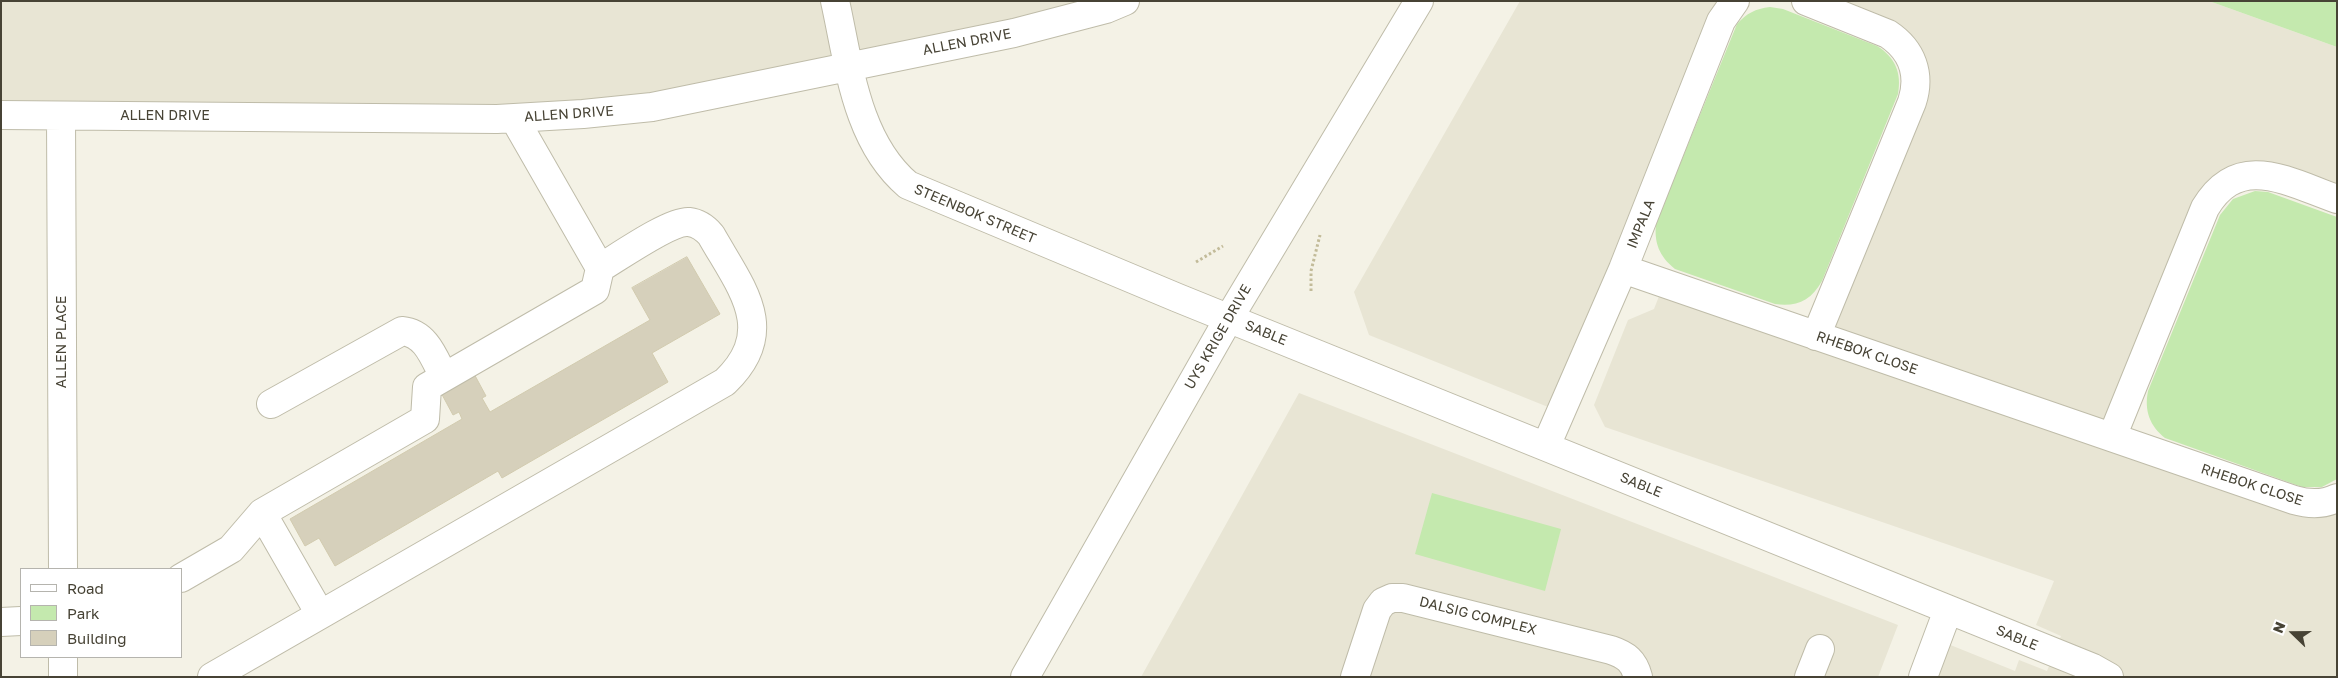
<!DOCTYPE html>
<style>
body{margin:0}
#map{position:relative;width:2338px;height:678px;overflow:hidden;background:#f4f2e6;font-family:"Golos Text",sans-serif}
canvas{display:block}
.frame{position:absolute;inset:0;border:2px solid #474335;pointer-events:none}
.legend{position:absolute;left:20px;top:568px;width:162px;height:90px;box-sizing:border-box;background:#fff;border:1px solid #b5b4ae;margin:0;padding:6px 9px;list-style:none;font-size:15px;color:#474335}
.legend li{display:flex;align-items:center;gap:10px;height:25px}
.legend b{width:25px;border:1px solid #b5b4ae}
.north{position:absolute;left:2268px;top:608px;width:50px;height:50px;-webkit-text-stroke:4px #fff;paint-order:stroke;rotate:292deg;font-size:14px;font-weight:700;line-height:20px;text-align:center;color:#474335}
.north::after{content:'';display:block;margin:auto;width:18px;height:22px;background:#474335;clip-path:polygon(50% 0,100% 100%,50% 72%,0 100%)}
</style>
<div id="map">
<canvas width="2338" height="678"></canvas>
<div class="frame"></div>
<ul class="legend">
<li><b style="height:6px;background:#fff"></b>Road</li>
<li><b style="height:14px;background:#c4e9ae"></b>Park</li>
<li><b style="height:14px;background:#d6d0bb"></b>Building</li>
</ul>
<div class="north">N</div>
</div>
<script>
const g = document.querySelector('canvas').getContext('2d');
g.lineJoin = 'round';
function paint(path, color) {
  g.fillStyle = color;
  g.fill(path, 'evenodd');
}
function strokePath(path, color, width, dash) {
  g.strokeStyle = color;
  g.lineWidth = width;
  g.lineCap = dash ? 'butt' : 'round';
  g.setLineDash(dash || []);
  g.stroke(path);
}
function label(font, color, halo, rows, align = 'center') {
  g.font = font + ' "Golos Text",sans-serif';
  g.lineWidth = 4.5;
  g.setLineDash([]);
  g.textBaseline = 'middle';
  g.strokeStyle = halo;
  g.fillStyle = color;
  for (const [text, x, y, turn = 0] of rows) {
    g.save();
    g.translate(x, y);
    g.rotate((+turn || 0) * Math.PI / 180);
    g.textAlign = isNaN(turn) ? turn : align;
    if (halo) g.strokeText(text, 0, 0);
    g.fillText(text, 0, 0);
    g.restore();
  }
}
paint(new Path2D(`
 M1,1h1127l-473,109 -654,7z
 M1520,1h218l-175,412 -194,-78 -15,-43z
 M1801,1h408l128,46v153l-61,-22 -52,7 -110,251 180,64 43,-4v181h-413l14,-37 77,31 4,-11 28,11 14,-35 -25,-11 18,-44 -449,-154 -11,-22 34,-85 26,-11 9,-23 152,50 97,-235 -3,-43z
 M1299,393l599,232 -20,52h-737z`), '#e8e5d4');
paint(new Path2D(`
 M2209,1h128v46z
 M1770,7l13,2 94,37c18,11 25,27 21,48l-76,187c-11,20 -26,26 -47,23l-100,-35c-16,-13 -21,-26 -19,-46l81,-199c10,-11 18,-15 33,-17z
 M2255,191l13,1 69,25v262l-15,8h-20l-137,-49c-15,-12 -21,-27 -17,-47l72,-176 13,-16z
 M1432,493l129,36 -16,62 -130,-37z`), '#c4e9ae');
const building = new Path2D(`
 M687,257l33,57 -68,39 16,29 -166,96 -4,-7 -163,95 -16,-28 -14,8 -15,-27 172,-100 -3,-7 -6,3 -14,-26 33,-19 14,26 -4,2 8,14 160,-92 -18,-32z`);
paint(building, '#d6d0bb');
strokePath(building, '#d1caae', 1);
const minor = new Path2D(`
 M835,1c14,63 21,140 73,184l270,113 915,370 16,9
 M1806,1l82,33c24,16 33,40 24,68l-96,234
 M1,115l496,4 86,-5 69,-7 362,-74 92,-24 19,-8
 M61,116l2,453
 M1623,269l671,231c14,4 29,5 43,-2
 M271,404l131,-73c24,2 32,27 42,46
 M2112,437l93,-229c34,-57 83,-26 132,-9
 M1546,446l77,-177 98,-248 14,-20
 M262,513l58,101
 M181,578l50,-29 31,-36 163,-94 2,-32 168,-97 5,-22
 M1,622l20,-1
 M63,677v-20
 M212,677l513,-295c54,-52 16,-94 -14,-147 -6,-7 -13,-12 -22,-13 -18,-2 -72,36 -89,46l-86,-150
 M1025,677l204,-359 190,-317
 M1355,677l22,-67 6,-8 9,-4h11l208,52c15,5 23,11 27,27
 M1809,677l11,-28
 M1923,677l25,-67`);
strokePath(minor, '#bfbca9', 30);
strokePath(new Path2D(`
 M1196,262l27,-16
 M1311,291v-20l9,-36`), '#c2bb99', 3, [2.5, 2.5]);
strokePath(minor, '#fff', 28);
label('14px', '#474335', '#fff', [
 ["ALLEN DRIVE",967,42,-11],
 ["ALLEN DRIVE",569,114,-4],
 ["ALLEN DRIVE",165,116],
 ["STEENBOK STREET",975,214,23],
 ["IMPALA",1641,224,-68],
 ["SABLE",1266,333,22],
 ["UYS KRIGE DRIVE",1218,337,-60],
 ["ALLEN PLACE",62,342,-90],
 ["RHEBOK CLOSE",1867,353,19],
 ["SABLE",1641,485,22],
 ["RHEBOK CLOSE",2252,485,18],
 ["DALSIG COMPLEX",1478,616,14],
 ["SABLE",2017,638,22]
]);
</script>
